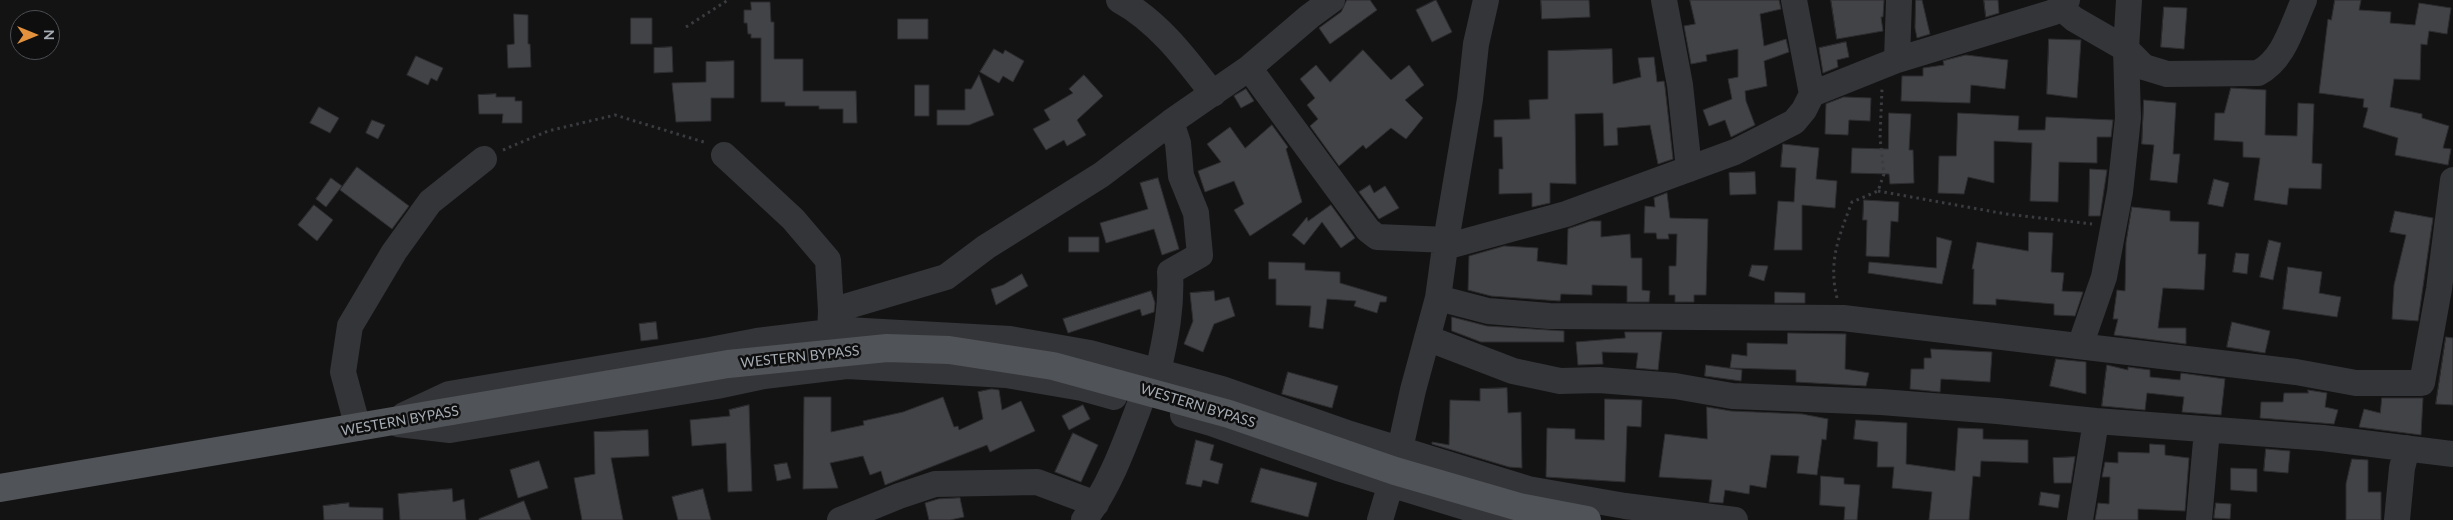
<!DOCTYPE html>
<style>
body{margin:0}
#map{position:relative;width:2453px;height:520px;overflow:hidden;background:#131314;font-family:Lato,sans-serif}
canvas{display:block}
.north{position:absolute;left:10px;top:10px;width:50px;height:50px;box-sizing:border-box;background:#0e0e0f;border:1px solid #4a4d51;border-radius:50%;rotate:90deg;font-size:14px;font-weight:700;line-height:20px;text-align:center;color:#a5acb3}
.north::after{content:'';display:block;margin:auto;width:18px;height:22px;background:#e2913d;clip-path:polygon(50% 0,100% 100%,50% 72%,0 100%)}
</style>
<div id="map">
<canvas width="2453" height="520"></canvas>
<div class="north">N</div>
</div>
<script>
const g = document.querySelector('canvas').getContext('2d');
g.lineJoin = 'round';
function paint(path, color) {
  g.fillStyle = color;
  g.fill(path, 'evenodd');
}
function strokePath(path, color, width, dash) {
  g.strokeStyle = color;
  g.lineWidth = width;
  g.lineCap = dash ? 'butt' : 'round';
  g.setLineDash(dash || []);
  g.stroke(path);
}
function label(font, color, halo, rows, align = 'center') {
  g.font = font + ' Lato,sans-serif';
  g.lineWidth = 5;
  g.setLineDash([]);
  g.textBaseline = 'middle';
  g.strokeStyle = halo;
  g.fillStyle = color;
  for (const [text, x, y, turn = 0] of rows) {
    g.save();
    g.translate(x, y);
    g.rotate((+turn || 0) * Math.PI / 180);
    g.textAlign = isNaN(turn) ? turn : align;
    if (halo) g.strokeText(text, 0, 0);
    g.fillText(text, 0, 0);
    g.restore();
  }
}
const building = new Path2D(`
 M1347,0h23l7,10 -47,34 -11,-16 22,-16z
 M1436,0l16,32 -20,10 -16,-32z
 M1541,0h48l1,17 -48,2z
 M1690,0h89l2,9 -21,5 4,32 22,-7 3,13 -25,9 3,25 -22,5 1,10 9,24 -24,12 -6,-17 -16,6 -6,-16 29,-11 -4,-20 10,-2v-28l-32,6 1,6 -16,3 -7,-38 11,-2z
 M1831,0h53l-1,17h-2l2,14 -46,8z
 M1916,0h6l8,34 -13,4 -2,-10z
 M1984,0h14l1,13 -13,4z
 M2335,0h26l-2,10 32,2 -1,11 25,2 4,-22 32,5 -4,26 -18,-3 -2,14 -6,-1 -1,36 -26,-1 -4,28 32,7v4l27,8 -6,22 8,1 -3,16 -53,-10 3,-17 -35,-11 5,-19 -5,-1 1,-8 -45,-6 9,-74 3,1z
 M751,2h19l1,20h3v37h29v32h53l1,32h-14v-14h-24v-3h-34v-4h-24v-64h-10v-4h-3l-1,-11h-3v-13h7z
 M2164,7l23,1 -3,41 -23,-2z
 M514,14l14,1v29h2l1,23 -23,1 -1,-23 7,-1z
 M631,18h21v26h-21z
 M898,19h30v20h-30z
 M2049,39l32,1 -4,58 -30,-4z
 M1846,42l3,15 -12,3 1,7 -15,6 -4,-25z
 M672,47l1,25 -19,1v-25z
 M994,49l9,5 2,-4 19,11 -11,21 -10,-6 -4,7 -19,-11z
 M1612,49l1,35 28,-7 -3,-19 16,-1 3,25 7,-1 1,6 8,72 -15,5 -8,-39 -33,3 1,17 -14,1 -1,-33 -28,1 1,70 -26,-1v20l-18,4v-14l-33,1v-25h4l-1,-32h-8v-17l36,-1 -1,-19 19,-1v-48z
 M1363,50l28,30 18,-15 15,20 -19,15 18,18 -17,21 -15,-11 -25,21 -3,-4 -24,21 -29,-40 8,-7 -11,-14 8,-7 -15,-19 16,-14 14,17z
 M1966,55l42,5 -3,29 -34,-4 -1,18 -69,-2 1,-25h21v-8l21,-3 -1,-4z
 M416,56l27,12 -6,13 -6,-3 -3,7 -21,-10z
 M734,61v37h-23v23l-35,1 -4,-39 34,-1v-20z
 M979,75l15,40 -25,10h-32v-15h28v-21h6z
 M1084,75l19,21 -26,24 9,15 -19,11 -3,-6 -18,10 -13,-21 17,-9 -6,-10 29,-17 -4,-4z
 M915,85h14v31h-14z
 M2231,88l35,2 -1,45 32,1 1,-33 16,1 -2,59 10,1 -1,25 -32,-1 -2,17 -33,-5 6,-42 -17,-1v-15l-29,-2 1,-27h9z
 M1246,89l8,12 -13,7 -7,-12z
 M496,94v3h19v4h7v22h-20l1,-9h-24l-1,-19z
 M1844,97l27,1 -1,23 -21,-1 -1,15 -23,-1 1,-30z
 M2144,100l32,3 -3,51h7l-3,29 -27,-3 4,-35 -12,-1z
 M319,107l20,11 -9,15 -20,-10z
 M1889,113l22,1 -2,36h4l1,33 -24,1 -1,-10 -38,-1 1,-25 36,1z
 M1958,113l61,3 -1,14h27l1,-13 67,3 -2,17h-14v26l-38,-1 -1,40 -28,-1 2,-58 -38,-2v42l-26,-6 -4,17 -26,-1 1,-37h17z
 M372,120l13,5 -7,14 -12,-6z
 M1272,125l16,22 -2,2 16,53 -52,34 -16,-26 10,-6 -10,-23 -29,11 -7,-21 23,-9 -14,-18 23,-17 15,21z
 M1783,144l36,4 -3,31 21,2 -2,27 -33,-3v45h-28l4,-49 16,1 2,-34 -15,-1z
 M357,167l52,39 -17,23 -52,-39z
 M2090,169l17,1 -7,46h-11z
 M1755,172l1,22 -26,1 -1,-22z
 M331,178l11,8 -16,21 -10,-8z
 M1158,178l21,71 -17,6 -8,-26 -48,14 -6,-20 48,-14 -8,-26z
 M2214,179l15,4 -6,24 -15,-3z
 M1370,185l4,8 11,-7 14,22 -20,11 -20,-27z
 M1667,193l3,25 38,1 -2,76h-12v7h-19v-7h-6v-29h7l1,-32h-9l1,5h-12l-1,-6h-12l1,-27 10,1 -1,-9z
 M1864,200l35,2 -1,20 -7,-1 -2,36 -23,-1 1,-36h-4z
 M314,205l19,15 -16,21 -19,-16z
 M1331,205l24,33 -14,10 -19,-26 -18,23 -12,-10 15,-18 1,4z
 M2132,207l38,4v10l29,1 -1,32h8l-2,36 -41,-2 -5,40h28v16l-72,-9 4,-16h-5l4,-29 8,1 1,-48z
 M2395,211l38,7 -15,103 -26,-2 2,-34 12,-50 -16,-3z
 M1591,221h10v16l29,-3 1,24h11v32l8,1 -1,11h-22v-16l-35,-1v10l-31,-1 -1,7 -69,-5 -23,-6 1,-34 35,-10 34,2 -1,13 30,4 1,-36z
 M2029,232l24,1 -2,39 13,1 -2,18 21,1 -8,24 -21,-1v-11l-58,-5v6l-23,-1 1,-35h-2l5,-27 51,9z
 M1069,237h30v15h-30z
 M1937,237l15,4 -10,43 -74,-11 1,-11 67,6z
 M2269,240l12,3 -8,37 -13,-3z
 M2236,253l13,1 -2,20 -14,-2z
 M1269,262l36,1v7l35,2v11l47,14 -1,5h-6l-3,11 -23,-7 2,-5 -29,-2 -4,30 -14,-2 2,-21 -35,-1v-26h-7z
 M1752,265l16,1 -4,15 -15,-5z
 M2288,267l34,5 -3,21 22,4 -4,20 -54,-8z
 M1022,274l6,12 -32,19 -5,-16 12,-4z
 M1151,291l4,12 -1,9 -12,4 -2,-7 -72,24 -5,-14z
 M1214,291l1,10 14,-4 6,19 -21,8 -11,28 -19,-8 9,-23 -3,-28z
 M1775,292l30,1v10h-30z
 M1452,317l35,9 77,5v11h-83l-29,-11z
 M656,322l2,17 -17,2 -2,-17z
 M2232,322l38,9 -5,22 -38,-6z
 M1625,332h37l-4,38 -22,-2 2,-15 -36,-1 1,12 -25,1 -2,-23 49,-4z
 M1788,333l58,1 -1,35 24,4 -3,13 -70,-4v-12l-66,-2 2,-14 15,2v-13l40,1z
 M2446,337l7,1v67l-17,-1z
 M1931,349l61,3 -2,30 -49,-3 -1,13 -30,-3 1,-20h13v-11h7z
 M2056,359l30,3v32l-36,-8z
 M1706,365l36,5 -1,11 -36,-5z
 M2107,365l21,5v-3l22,3v7l30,3 1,-7 44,6 -4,36 -39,-3 2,-15 -37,-4 -2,17 -43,-4z
 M1288,372l50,14 -6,22 -50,-14z
 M1507,388l1,25 13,-1 1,56 -13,-1 -77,-23v-2l17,3 1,-45 30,1v-12z
 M992,389l7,1 3,20 19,-9 14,30 -45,21 -3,-7 -102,40 -4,-14 -11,4 -7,-19 -33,7 8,25 -35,1 1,-92h27v35l33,-7 -1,-4 40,-9 40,-15 11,30 4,-1 1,4 24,-11 -5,-27z
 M2308,390l19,3 -2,14 13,3 -4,14 -74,-6 1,-16h22l1,-9h24z
 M2382,398h41l-2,37 -62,-8 5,-18 16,4z
 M1605,399l37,1 -1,27 -14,-1 -2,56 -79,-5 1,-49 28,1v10l29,1z
 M749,405l3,86 -24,1 -2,-49 -34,3 -2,-26 40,-4 -1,-6z
 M1083,405l7,14 -21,11 -7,-14z
 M1707,407l24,4 71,3 26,5 -2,21 -4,-1 -5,36 -20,-2 2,-17 -28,-1 -5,33 -16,-3 -1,9 -24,-4 -2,13 -14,-1 3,-22 -53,-3 6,-43 42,5z
 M1856,420l51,3 -1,41 49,7 3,-43 25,1v10l45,1v23l-47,-2 -1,16 -7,-1 -4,44h-40l3,-28 -40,-4 2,-21h-17l1,-25 -24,-3z
 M648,430l1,26 -38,2 12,62h-41l-8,-42 21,-4 -1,-42z
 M1073,433l25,12 -17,37 -26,-10z
 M1196,440l18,5 -4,15 13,4 -5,20 -15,-4 -2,7 -15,-3z
 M2150,444l15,1v10l24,3 -4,53 -47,-2v11h-43l3,-17 11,1 1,-27h-8l3,-15 13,1v-11l31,1z
 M2266,449l24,2 -2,22 -24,-2z
 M2075,457l-4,26h-17l-1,-25z
 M2352,459l16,1v32h13v28h-35v-36z
 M539,461l9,27 -30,10 -8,-28z
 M787,463l4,15 -14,3 -3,-16z
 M1261,468l56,15 -9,34 -57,-15z
 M2231,468l26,1v23l-26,-2z
 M1821,476l23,2v6l16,1 -3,35h-13l1,-13 -25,-2z
 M452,489l1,13 11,-3 2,21h-66l-2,-26z
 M703,489l8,31h-33l-6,-23z
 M2041,492l19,3 -2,13 -19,-3z
 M960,498l4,19 -14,3h-21l-4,-17 13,-4z
 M524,501l7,19h-52v-1z
 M349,503v4l34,1v12h-59l-1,-14z
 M2216,503l15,1 -1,15 -16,-1z`);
paint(building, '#424347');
strokePath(building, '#2d2d30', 1);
strokePath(new Path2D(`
 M686,27l42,-27
 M503,150l45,-19 67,-16 92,28
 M1878,191l128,23 86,10
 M1837,298c-9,-37 2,-62 15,-96l26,-11 6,-17 -4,-36 2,-49`), '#3a3c40', 3, [2.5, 4]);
strokePath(new Path2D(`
 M1119,0c40,22 67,59 94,94
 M1486,0l-10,44 -6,55 -25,148 121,-33 169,-62 59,-30 10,-12 8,-16 85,-34 157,-48 13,-12
 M1664,0l16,85 9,84
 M1794,0l18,94
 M2064,4l3,9 7,6 52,30 18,18 23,7 91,-1c26,-13 34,-47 46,-73
 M1897,60l2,-60
 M1249,68l119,162 9,7 71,3
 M724,155l69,64 35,41 3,51
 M1438,298l50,13 61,5 294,2 453,54 60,11h66l17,-94 14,-109
 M830,332l1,-21 115,-34 40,-30 115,-72 70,-53 78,-54 61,-52 22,-16
 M1427,338l86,33 47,10 39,-1 76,6 57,10 149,6 116,9 99,10 227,17 130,16
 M2080,346l24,-69 16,-85 8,-74 -2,-69 3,-49
 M1158,371c8,-33 14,-65 12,-99l30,-17 -4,-42 -15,-37 -3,-33 -7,-21
 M404,415l45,-21 261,-44 47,-9 89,-11 164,9 80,14 132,36 128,45 178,55 97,17 110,14
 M1183,415l28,8 127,45 169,52
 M398,424l52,6 267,-44 47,-10 83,-10 159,9 76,13 32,9
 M358,428l-15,-56 7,-46 44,-74 36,-50 54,-43
 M1400,449l13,-59 25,-92 7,-51
 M840,520l59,-24 36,-12 102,-2 59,22
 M1084,520c25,-31 42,-79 56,-116
 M1380,520l11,-37
 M2080,520l16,-99
 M2199,520l8,-90
 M2397,520l5,-52 5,-20`), '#343539', 26);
strokePath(new Path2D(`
 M0,488l728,-124 159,-16 62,2 104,16 176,48 166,57 124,36 68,13`), '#505357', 28);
label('14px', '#a5acb3', '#0e0e0f', [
 ["WESTERN BYPASS",800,357,-6],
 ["WESTERN BYPASS",1198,406,17],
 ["WESTERN BYPASS",400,421,-10]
]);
</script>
